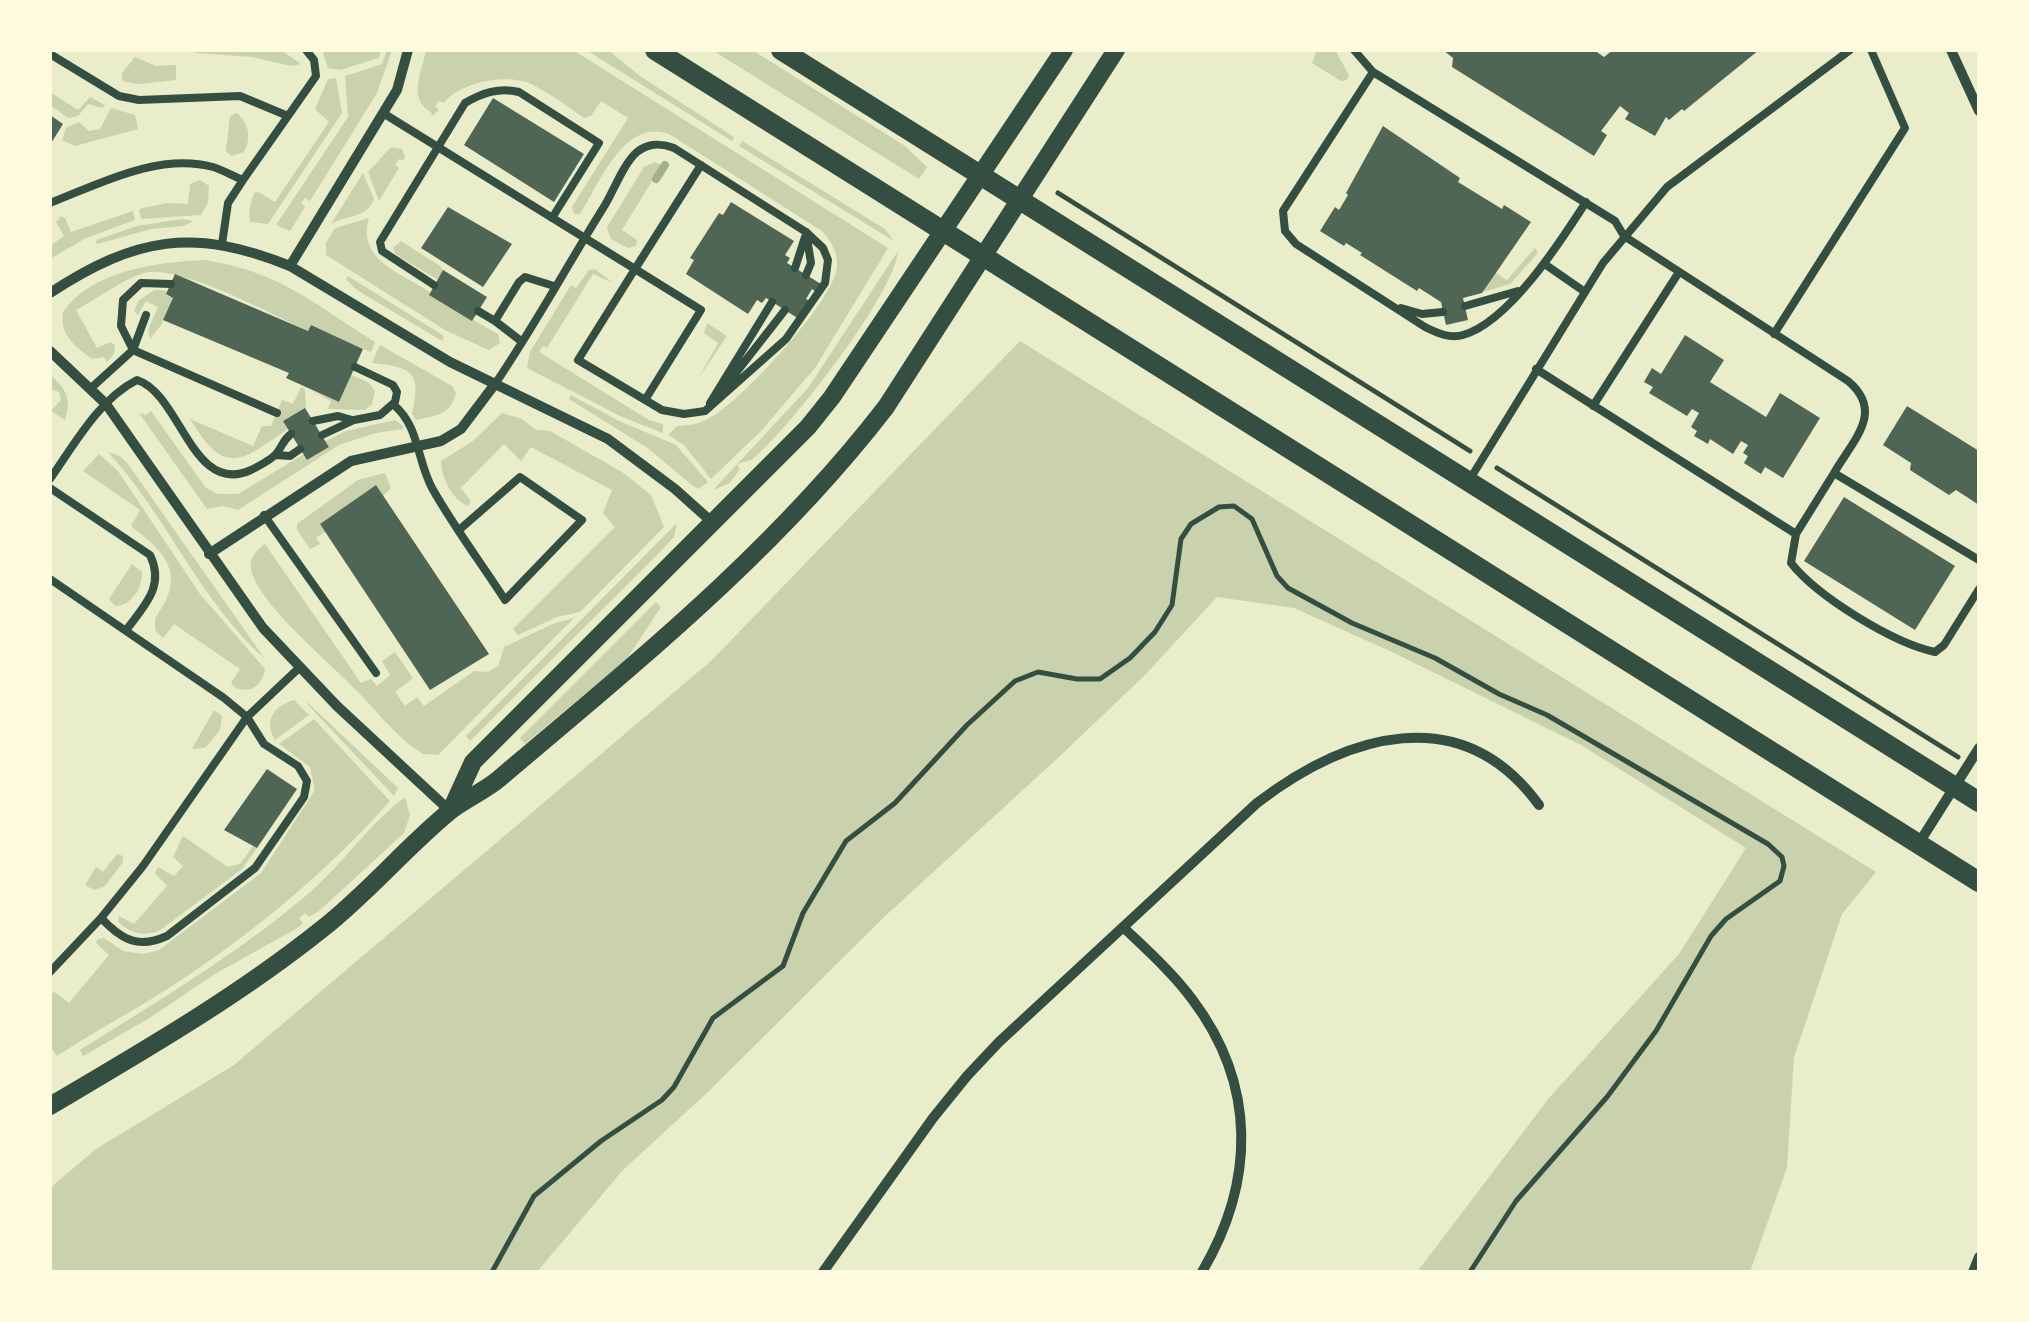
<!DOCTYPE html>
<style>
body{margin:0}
#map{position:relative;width:2029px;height:1322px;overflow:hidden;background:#e9edc9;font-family:"Nunito Sans",sans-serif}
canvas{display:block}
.frame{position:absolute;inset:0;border:52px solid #fefae0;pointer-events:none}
</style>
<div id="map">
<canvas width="2029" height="1322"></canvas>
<div class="frame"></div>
</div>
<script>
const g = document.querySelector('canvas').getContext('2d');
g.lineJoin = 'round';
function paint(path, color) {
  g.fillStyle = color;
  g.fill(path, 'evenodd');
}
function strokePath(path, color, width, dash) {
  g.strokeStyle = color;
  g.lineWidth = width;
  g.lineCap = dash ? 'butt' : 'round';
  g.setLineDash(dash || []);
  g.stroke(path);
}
paint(new Path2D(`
 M196,50h85l20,14 -10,2 -39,-9 -57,-4z
 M322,50h59l-2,8 -39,12 -12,-2z
 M387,50h5l-15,43 -67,108 -5,-3 -4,5 4,4 -15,24 -14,-6 72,-108 -3,-41 37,-12z
 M426,50h147l315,198 -73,120 -54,63 -50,48 -27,-34 -16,-10 9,-9c11,0 21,-2 31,-7 31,-15 128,-120 129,-153 1,-14 -6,-25 -15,-35l-153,-97c-45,-16 -69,49 -89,80h-6l-2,-7 56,-89 -27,-17 -10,15 -7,2c-17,-12 -35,-25 -53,-34 -23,-11 -72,-2 -87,19l-5,-2 -4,6 4,3 -7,6 -1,-4c-24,-13 -9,-40 -5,-62z
 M586,50h22l32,26 94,61 -2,4z
 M712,50h40l153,96 22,21 -8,12z
 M1317,50h18l14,25 -2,5 -6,1 -29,-18z
 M135,57l21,9 20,-1v15l-38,4 -16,-3v-8z
 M336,78l6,35 -74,111 -18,-2 -1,-12 5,-17 4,-1 17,10 54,-80 -14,-13 13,-30z
 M50,92l28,18 12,-13 15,8 -3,3 -14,-4 -10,12 -10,2 -18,-13z
 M111,108l24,7 3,14 -63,17 -13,-6 4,-12 13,-6 10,9 11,-2z
 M237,113c12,12 15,24 7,39l-13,4 -5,-5 4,-35z
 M742,141l143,88 9,12 -155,-95z
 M391,147l11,2 3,8 -2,4 -4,-2 -4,6 4,3 -20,33 -11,-29z
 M655,162l7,3 -40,65 15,10 -1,6 -8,2 -17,-9 -4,-12 37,-60z
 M363,173l11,26c-7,19 -27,16 -43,25z
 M200,180l9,6 -1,17 -7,12 -60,4 -2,-10 28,-6 21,1 2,-20z
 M133,211l2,9 -49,18 -36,21v-13l14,-10 -8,-14 5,-6 4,2 6,14z
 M369,218c-12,42 30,54 61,74l-1,3 69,39 2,9 -11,7 -44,-20 -119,-75v-12l9,-15z
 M182,219l12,2 -11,5 -32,3 -54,15 -1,-4 41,-14z
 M401,241l39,25 3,4 -5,10 -43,-26 -2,-6z
 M1535,248l3,5 -28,31 -27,8 12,-20 12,8z
 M898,251c-4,44 -107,175 -143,206 -8,7 -9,2 -18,8l3,4 -10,14 -17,7 95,-102z
 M205,260c76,12 107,43 170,82l-4,10 -60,-27 -3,6c-39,-18 -128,-67 -164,-58 -19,5 -49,27 -68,37l21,38 13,-6 5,3 -1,9 -7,8 -3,-5 -12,2c-17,-13 -33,-24 -29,-47 29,-42 95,-50 142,-52z
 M595,269l18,14 -20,-9 -46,74 -4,-2 -4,6 110,68 14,4v9l-43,-17 -93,-48 3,-16 41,-67 5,3 13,-18z
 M348,276l96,60 -2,5 -85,-51 -11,-11z
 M155,290l12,1 -1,4 7,3 -12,27 -11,14 -2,-9 10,-23 -12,-6 -8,14 -4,-4 5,-11z
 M707,323l20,13 -29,43 20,-36 -14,-10z
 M1020,341l856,531 -34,42 -48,143 -7,110 -37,105h-333l132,-174 130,-144 67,-106 -165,-103 -189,-93 -98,-44 -77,-11 -73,79 -84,80 -178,163 -172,171 -88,81 -85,101h-487v-84l46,-39 138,-84 478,-405z
 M380,345l72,41 4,7c-5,23 -23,23 -40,27l-4,-6c10,-42 0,-47 -40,-51z
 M50,375c16,13 22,24 15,45l-14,-9 10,-11 -2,-8 -9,-3z
 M351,375l17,7 7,9 -3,13 -7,6 -37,-1 3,-8 -21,-11 29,12z
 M301,387l4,2 1,27 -13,-1 -9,6 4,8c-48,33 -63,48 -98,-10l63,27 9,-20h9l11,-26 11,4z
 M571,395l48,26 57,24 32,37 -9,7 -6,-3 -44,-37 -80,-50z
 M151,411l55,77 12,6h20l66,-40 4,6 21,-13 -3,-6 20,-10 49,-11 8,6v3l-27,4 -37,12 -101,65 -15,-4 -16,3 -68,-96 7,2z
 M502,413l20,6 14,11 14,1 72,41 29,23 13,32 -84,85 -23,5 -39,18 -5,-6 102,-102 -12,-14 9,-23 -81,-43 -10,14 -17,-17 -43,44 10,13 -3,5c-16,-7 -27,-28 -27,-45l32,-20z
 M108,452l12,4 8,8 137,195c-66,-59 -98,-143 -157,-207z
 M99,454l19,17 82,123 65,75c-3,16 -14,26 -31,18l-3,-4 9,-14 -66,-45 -11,14 -6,-5c-5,-13 0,-18 7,-29 20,-36 -6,-57 -33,-78l9,-16 -57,-39z
 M385,473l6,15 -8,8 -7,-11 -56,39 5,8 -9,6 4,6 -10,5 -13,-19v-6l61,-44z
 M677,523l-3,14 -19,20 -185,184 -4,-5z
 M265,544l96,139 10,-4 6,7 13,-11 -8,-14 13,-9 18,26 -18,14 10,14 12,-9 7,9 50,-35 14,1 10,-6 6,-19 51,-24 19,-5 -136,137 -15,-1c-25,-15 -46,-43 -67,-64 -27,-28 -89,-79 -103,-114 -6,-14 0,-24 12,-32z
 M132,564l10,8c1,16 -11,34 -27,34l-6,-7z
 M656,602l5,5 -35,53 -101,84 -5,-6z
 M294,700l15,15 -34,25c-11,-19 -2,-34 19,-40z
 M306,701l92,87 -4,8 -84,-89z
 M214,710l8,6 -2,14 -15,18 -13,1z
 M314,719l76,82c-65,73 -139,134 -221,187 -37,24 -76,44 -112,68l-7,-10v-52l5,-2 14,11 40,-48 -13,-12 2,-4 6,-1 19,13 20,3 16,-4 102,-77 54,-83 -5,-23 -31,-23z
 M405,797l5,18 -6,18 -85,78 -10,6 -4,-4 -6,5 4,5 -4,4 -84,47 -67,45 -65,37 -3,-6c78,-49 157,-96 228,-156 34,-29 61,-70 97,-97z
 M183,836l45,31 12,-3 13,-18 4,2 -15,21 -83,62c-17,6 -28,2 -41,-9l1,-6 15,8 33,-38 -12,-13 3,-6 16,9 9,-10 -10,-9z
 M117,854l6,2v6l-18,24 -11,4 -9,-5 11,-18 7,5z`), '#cad2ad');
strokePath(new Path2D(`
 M656,179l9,-14`), '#a3b18a', 8);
paint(new Path2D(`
 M1443,50h151l10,7 9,-7h146l-75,61 -2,-2 -13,11 -3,-3 -11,19 -30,-17 4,-6 -9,-7 -19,25 6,4 -13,21 -142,-89 1,-9z
 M493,98l91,56 -30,48 -90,-57z
 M50,115l13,9 -13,21z
 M1383,126l77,52 -2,4 44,27 2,-4 27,17 -49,71 -19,5 5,22 -22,5 -5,-23 -22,-14 -2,3 -57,-36 2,-2 -16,-10 -2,3 -24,-15 15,-24 4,3 9,-15 -2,-2z
 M731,202l63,39 -9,14 5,3 -3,5 34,21 -5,8 -4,-3 -6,10 4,2 -11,18 -33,-21 -4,5 -5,-3 -9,14 -62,-40 8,-14 -4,-2 29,-45 4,2z
 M448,207l64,37 -29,43 -62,-39z
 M443,270l44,27 -15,24 -43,-26z
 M175,274l133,57 3,-6 52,24 -24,53 -53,-24 3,-5 -126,-53 10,-22 -7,-4z
 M1685,335l39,25 -14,22 56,35 14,-24 40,25 -37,60 -18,-11 -4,7 -17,-11 4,-7 -5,-3 5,-8 -7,-4 -8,13 -23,-15 -2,5 -14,-8 3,-5 -6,-4 8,-14 -7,-4 -5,7 -38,-23 4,-6 -9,-5 8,-14 9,6z
 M1907,406l72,45v54l-23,-15 -7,5 -39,-25 1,-7 -28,-18z
 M305,408l24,39 -22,13 -24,-39z
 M376,485l113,169 -59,36 -110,-166z
 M1844,497l111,69 -40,64 -111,-69z
 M267,769l30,20 -40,59 -33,-18z`), '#4f6655');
strokePath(new Path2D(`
 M1058,193l412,258
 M1497,468l461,289
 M492,1272l42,-76 67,-55 61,-41 12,-13 39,-69 70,-52 20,-53 43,-72 49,-38 72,-78 48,-44 23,-9 39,7h23l30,-21 25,-26 17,-27 9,-66 10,-15 28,-17 15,-1 18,13 25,57 11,12 64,35 83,35 64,36 48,21 221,129 14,13 2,9 -4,15 -54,38 -15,17 -55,95 -49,66 -91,104 -46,71`), '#344e41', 5);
strokePath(new Path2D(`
 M1354,50l19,22 242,149 9,15 224,145c37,31 5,59 -14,92l145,87
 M50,54l69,42 20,4 101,-4 48,20 -45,64
 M1373,72l-90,139 2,20 11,13 129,83c12,6 25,12 38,8 46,-13 98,-94 123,-133
 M383,113c84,52 167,104 252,156l-57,91 84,50 22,4 21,-3 81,-72 39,-56 3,-23 -5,-12 -17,-16 -132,-84c-12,-5 -26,-5 -37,4 -13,11 -23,38 -32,53 -37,59 -71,122 -110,179
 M288,116l28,-40 -2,-16 -8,-10
 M50,203c49,-19 109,-51 163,-36 10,3 20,9 30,13l-15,23 -6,41
 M1546,265l39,27
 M795,268l10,-31
 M806,275l5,-12 -5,-31
 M434,285l-52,-34 -2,-9 85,-139c17,-10 34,-16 54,-11l80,51 -47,75
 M1465,306l53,-15
 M1401,308l21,6 21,-2
 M478,311l17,10
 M1774,334l131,-206 -34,-78
 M521,341l-26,-20 24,-39 6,-5 29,9
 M133,350l-12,-24 2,-26 18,-17 30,1
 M133,350l13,-35
 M1536,369l260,165 38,-61
 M90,389l43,-39 144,63
 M721,392l64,-82
 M645,400l56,-90 -66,-41 66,-104
 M710,403l62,-101
 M394,405c25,21 23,55 38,83 22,39 49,75 73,112l77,-80 -62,-43 -61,53
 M1593,406l86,-134
 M313,421l25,-5 14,4
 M322,435l32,-15 26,-5 15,-13 2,-10 -4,-7 -38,-18
 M276,455l14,1 10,-7
 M50,479c24,-34 49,-80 87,-99 44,14 55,117 114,90 8,-4 21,-11 26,-17 6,-8 6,-13 14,-19
 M1470,479l133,-216 64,-76 183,-137
 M50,488l100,67c15,31 -5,50 -23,74
 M264,515l112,158
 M1796,534l-5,29c27,34 102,80 144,89l9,-7 35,-56
 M50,579l174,119 23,19 17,27 34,22 9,15 -3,16 -49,71 -88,68c-29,13 -45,4 -66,-18
 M50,972l51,-54 42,-52 104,-149 53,-50`), '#344e41', 8);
strokePath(new Path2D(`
 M1951,50l28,61
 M290,266l107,-176 11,-40
 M50,293c86,-56 143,-66 240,-27l160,96 158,77 67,50 38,34
 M50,351l56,53 157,224 74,78 113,105
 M209,554l142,-93 90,-20 20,-12 34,-45
 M1919,843l60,-95
 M1123,927c24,23 49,45 69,72 65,86 63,183 10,273
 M823,1272l110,-154 34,-42 32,-34 258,-239c89,-68 204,-105 282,2
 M1973,1272l6,-15`), '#344e41', 10);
strokePath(new Path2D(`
 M451,810l22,-48 335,-335 24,-30 232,-347
 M50,1106c93,-55 187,-109 272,-177 46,-36 83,-81 128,-118 15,-12 35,-20 50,-33 137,-116 276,-228 386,-371l230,-357`), '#344e41', 18);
strokePath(new Path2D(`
 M655,50l1324,832
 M781,50l1198,752`), '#344e41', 20);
</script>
